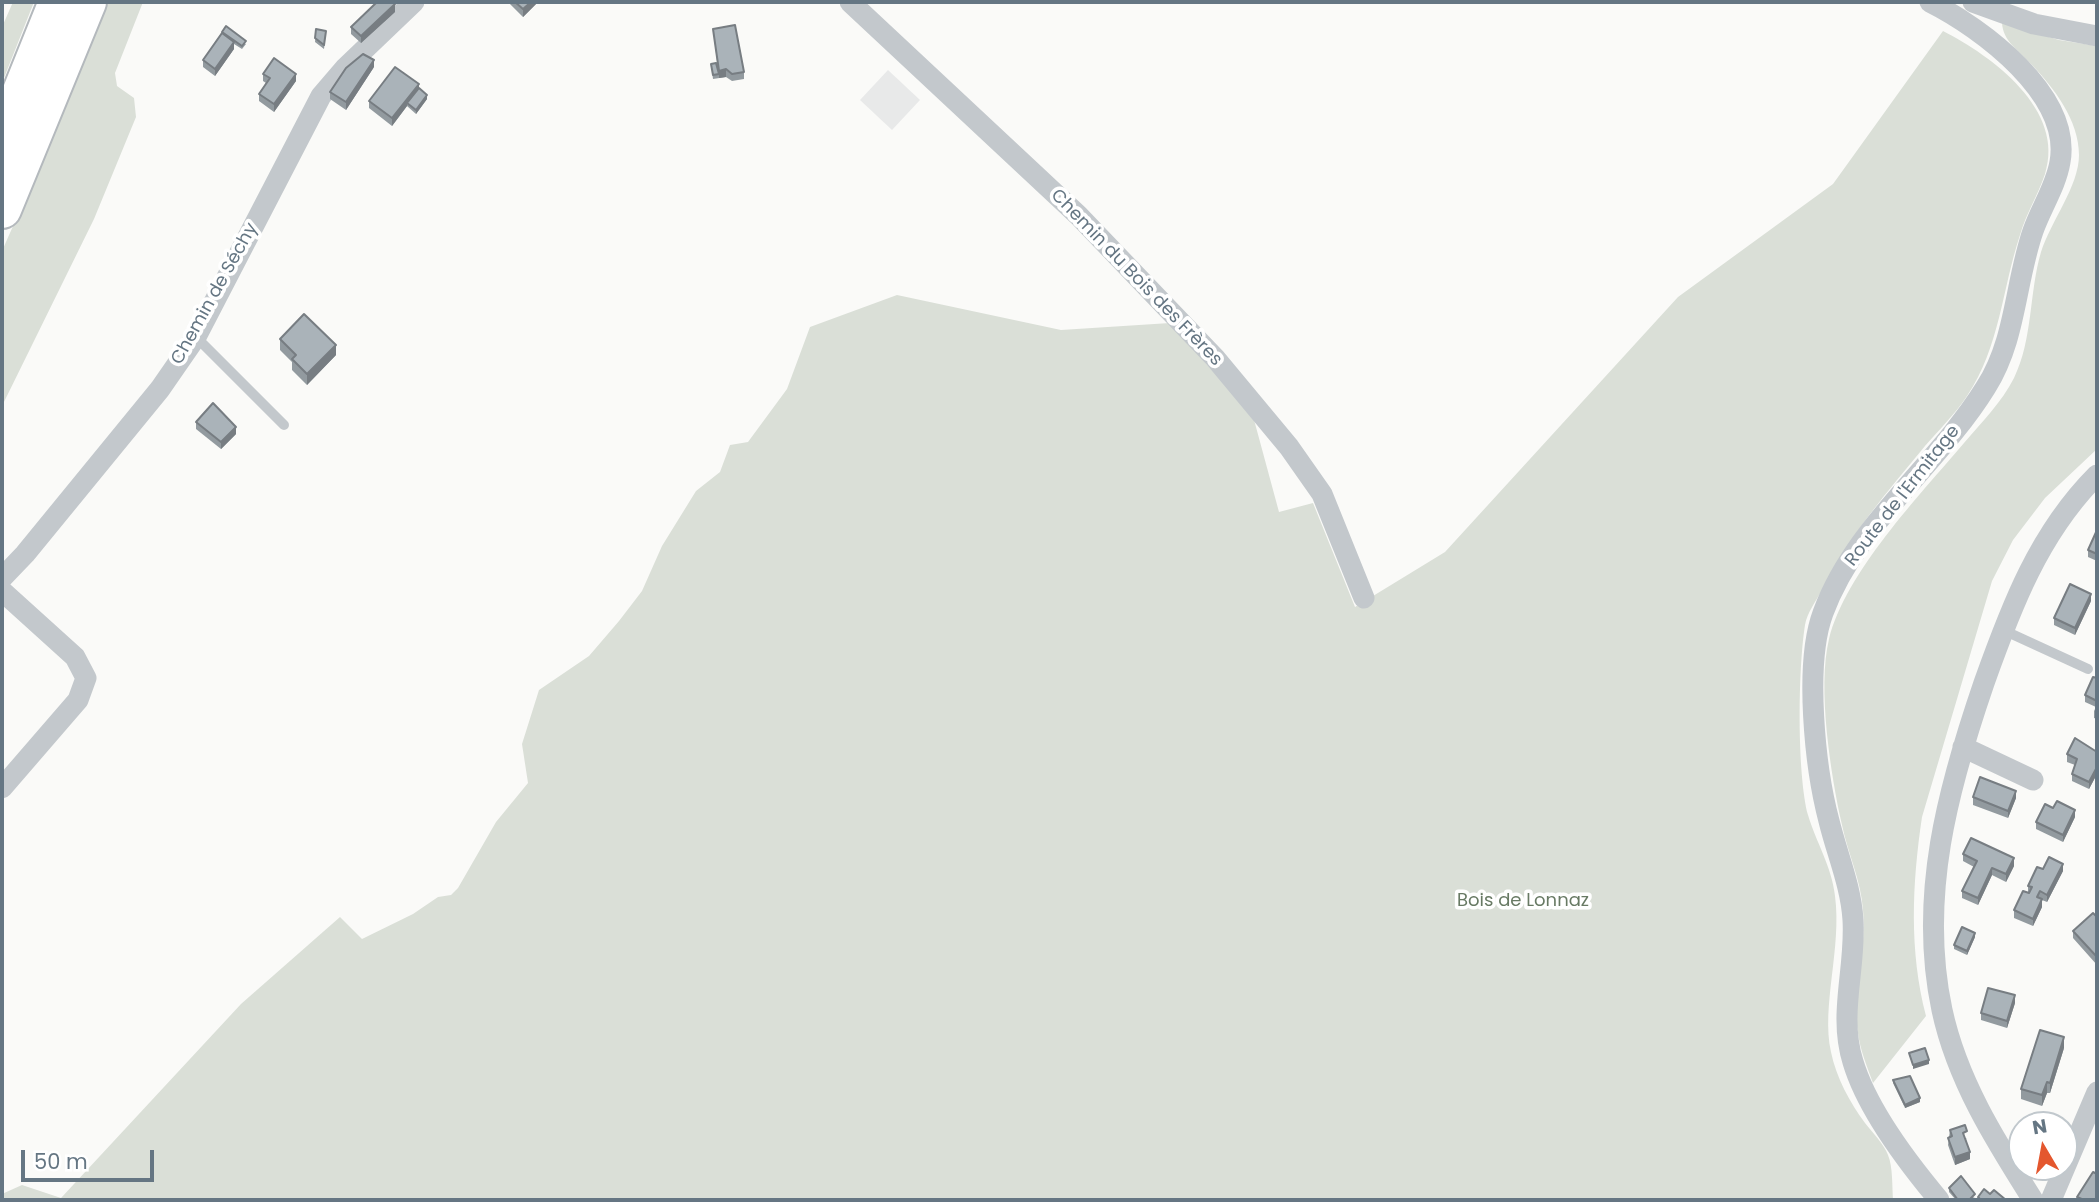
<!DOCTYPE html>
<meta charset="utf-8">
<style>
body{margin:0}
#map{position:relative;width:2099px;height:1202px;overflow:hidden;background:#fafaf8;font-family:Poppins,sans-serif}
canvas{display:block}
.frame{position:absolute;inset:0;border:4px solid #657683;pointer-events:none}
.north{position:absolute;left:2008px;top:1111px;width:70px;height:70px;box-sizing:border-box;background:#fff;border:2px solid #c1c8cd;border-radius:50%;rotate:350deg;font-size:19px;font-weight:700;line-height:28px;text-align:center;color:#657683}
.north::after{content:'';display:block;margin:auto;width:24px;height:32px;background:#e4572e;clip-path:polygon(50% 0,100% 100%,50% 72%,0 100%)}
.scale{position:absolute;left:21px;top:1150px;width:133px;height:32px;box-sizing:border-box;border:4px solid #657683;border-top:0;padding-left:9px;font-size:21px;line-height:24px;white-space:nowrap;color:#657683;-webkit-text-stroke:5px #fff;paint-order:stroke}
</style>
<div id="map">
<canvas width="2099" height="1202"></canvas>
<div class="frame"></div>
<div class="north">N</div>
<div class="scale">50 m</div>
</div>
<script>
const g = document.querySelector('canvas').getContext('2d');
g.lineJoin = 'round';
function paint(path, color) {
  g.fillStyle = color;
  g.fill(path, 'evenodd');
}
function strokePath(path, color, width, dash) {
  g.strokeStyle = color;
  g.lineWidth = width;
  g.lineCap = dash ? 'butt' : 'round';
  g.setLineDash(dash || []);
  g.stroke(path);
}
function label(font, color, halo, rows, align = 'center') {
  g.font = font + ' Poppins,sans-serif';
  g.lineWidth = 7;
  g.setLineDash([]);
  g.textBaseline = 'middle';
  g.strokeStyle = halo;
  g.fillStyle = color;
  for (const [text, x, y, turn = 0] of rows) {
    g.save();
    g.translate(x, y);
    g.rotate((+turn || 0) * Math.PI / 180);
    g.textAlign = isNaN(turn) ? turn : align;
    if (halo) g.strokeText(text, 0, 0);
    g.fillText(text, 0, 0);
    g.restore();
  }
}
paint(new Path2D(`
 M888,70l32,30 -28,30 -32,-30z`), '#e8e9e9');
paint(new Path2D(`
 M13,2h21l-32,81v-56z
 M107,2h36l-28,71 2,13 17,12 2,19 -42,102 -92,187v-155l61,-138z
 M2002,23l57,17 38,6v403l-52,49 -32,42 -21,41 -70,236c-10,67 -13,134 4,199l-53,67c-6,-17 -13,-33 -15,-50 -6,-40 9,-82 5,-123 -2,-30 -15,-56 -21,-85 -11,-49 -25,-137 -13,-186 17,-67 90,-143 135,-196 17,-20 38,-41 50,-65 19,-39 15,-85 27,-126 10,-31 38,-66 38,-97 0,-35 -25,-67 -48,-91 -13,-14 -28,-23 -29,-41z
 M1943,31c49,25 123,79 102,143 -7,21 -19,40 -25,61 -18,54 -20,112 -53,161 -12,18 -28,34 -42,50 -37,45 -77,91 -103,144 -6,11 -15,23 -17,35 -7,44 -8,148 3,190 8,27 24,52 27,81 7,52 -14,110 -4,156 5,25 19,51 34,71 7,9 19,21 23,32 5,12 4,32 5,45h-1891v-6l20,-9 39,13 180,-194 99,-87 22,22 51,-25 25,-17 13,-2 7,-7 38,-66 32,-39 -6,-39 17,-54 50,-34 30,-35 23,-30 20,-45 34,-55 24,-19 10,-27 18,-3 39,-53 23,-62 87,-32 164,35 109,-7 83,93 26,96 34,-9 42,104 90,-55 233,-255 155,-113z`), '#dadfd7');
const highway = new Path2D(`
 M2,141l56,-139
 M2,209l85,-207`);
strokePath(highway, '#b4b9bd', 42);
strokePath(new Path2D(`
 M196,337l88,88
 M2003,630l85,39`), '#c3c8cc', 10);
strokePath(new Path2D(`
 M850,2l229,214 136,142 74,89 33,47 42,104
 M1930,2c52,26 142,93 130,160 -4,24 -19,46 -27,69 -18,52 -17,109 -47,156 -48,78 -131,138 -163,226 -19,51 -8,155 6,208 8,33 22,65 24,99 3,49 -15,94 0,142 14,47 55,101 86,138
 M1973,2l61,22 63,12
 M2,578l23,-24 135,-165 36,-52 125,-241 24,-28 69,-66
 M2,591l73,66 11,21 -8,22 -76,88
 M1963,747l70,33
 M2033,1200c-38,-60 -76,-120 -91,-190 -24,-113 6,-222 42,-327 27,-76 55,-150 113,-208
 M2051,1200l46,-108`), '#c3c8cc', 21);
strokePath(highway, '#fff', 38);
paint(new Path2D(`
 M508,2h30l-15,15z
 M395,12l-34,31 -10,-9v-7z
 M316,29l10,2 -2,18 -9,-7z
 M713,29l31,43v7l-12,2 -6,-4 -13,2 -2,-15 7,5z
 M222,32l24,12 -4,5 -8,-5v5l-19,27 -12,-9v-7z
 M374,67l-28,43 -16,-11v-7z
 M263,74l33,7 -22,31 -15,-11v-7l7,-11 -3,-2z
 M419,88l8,11 -11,15 -9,-8 -15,20 -23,-18v-7z
 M280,339l56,16 -29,30 -15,-15v-8l-12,-12z
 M196,422l40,12 -15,15 -25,-20z
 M2097,530v31l-9,-4v-7z
 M2091,601l-16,34 -21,-10v-7z
 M2097,678v41l-3,-1v-7l2,-4 -11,-5v-7z
 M2097,752v22l-8,15 -17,-8v-7l3,-9 -8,-3v-8z
 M1973,797l43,1 -8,20 -35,-13z
 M2075,817l-12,25 -27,-13v-7z
 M1963,854l51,12 -8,16 -14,-7 -14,30 -16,-7v-7l12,-24 -11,-6z
 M2043,869l20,2 -16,31 -5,-2v7l-9,19 -19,-8v-8l14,-17v-7z
 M2097,917v48l-24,-27v-7z
 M1975,937l-8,18 -13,-6v-4z
 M2015,1003l-8,25 -26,-8v-7z
 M2064,1048l-14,45h-3l-5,13 -21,-7v-10z
 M1893,1080l27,22 -15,6 -12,-25z
 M1950,1130l17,9h-1l4,20 -15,6 -7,-20z
 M1949,1188l26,10 -3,2h-16l-7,-8z`), '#929a9f');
paint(new Path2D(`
 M531,2h7l-15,15v-8z
 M395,4v8l-34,31v-7z
 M234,42v7l-19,27v-7z
 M374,60v7l-28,43v-8z
 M726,69v8l-7,1v-7z
 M296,74v7l-22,31v-8z
 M419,84v8l-12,11v3l-15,20v-8z
 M427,95v4l-11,15v-4z
 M336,345v10l-29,30v-11z
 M236,427v7l-15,15v-7z
 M2091,594v7l-16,34v-7z
 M2097,767v7l-8,15v-7z
 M2016,791v7l-8,20v-7z
 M2075,810v7l-12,25v-7z
 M2014,858v8l-8,16v-8z
 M2063,864v7l-16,31v-7z
 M1992,868v7l-14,30v-7z
 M2042,899v8l-9,19v-7z
 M1975,933v4l-8,18v-4z
 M2015,995v8l-8,25v-7z
 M2064,1037v11l-14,45v-10z
 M1929,1060v4l-16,5v-4z
 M2047,1082v11l-5,13v-11z
 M1920,1098v4l-15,6v-3z
 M1970,1152v7l-15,6v-8z`), '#777d82');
const building = new Path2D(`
 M377,2h16l2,2 -34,32 -10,-9z
 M515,2h16l-8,7z
 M735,25l9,47 -12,2 -6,-5 -7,2 -6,-42z
 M226,26l20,15 -4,5 -20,-14z
 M316,29l10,2 -2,14 -9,-7z
 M222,33l12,9 -19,27 -12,-9z
 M363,54l11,6 -28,42 -16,-10 16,-24z
 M274,58l22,16 -22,30 -15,-10 11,-16 -7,-4z
 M716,63l3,11 -6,1 -2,-11z
 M395,67l24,17 -27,34 -23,-17z
 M419,88l8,7 -11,15 -9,-7z
 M304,314l32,31 -29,29 -15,-15 4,-4 -16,-16z
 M213,403l23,24 -15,15 -25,-20z
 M2097,530v24l-9,-4z
 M2070,584l21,10 -16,34 -21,-10z
 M2093,677l4,1v23l-12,-6z
 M2075,738l22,14v15l-8,15 -17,-8 5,-15 -10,-5z
 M1980,777l36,14 -8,20 -35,-14z
 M2057,801l18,9 -12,25 -27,-13 9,-18 8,4z
 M1971,838l43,20 -8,16 -14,-6 -14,30 -16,-7 15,-30 -14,-7z
 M2049,857l14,7 -16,31 -7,-4 -3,6 5,2 -9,20 -19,-9 9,-19 6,2 3,-6 -4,-1 9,-19 6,2z
 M2093,913l4,4v40l-24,-26z
 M1962,927l13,6 -8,18 -13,-6z
 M1988,988l27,7 -8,26 -26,-8z
 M2040,1030l24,7 -14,46 -3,-1 -5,13 -21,-6z
 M1925,1048l4,12 -16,5 -4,-12z
 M1910,1076l10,22 -15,7 -12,-25z
 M1965,1125l2,6 -4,2 7,19 -15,5 -7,-19 4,-2 -2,-6z
 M2093,1172l4,2v26h-13l-7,-3z
 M1961,1176l14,18 -6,6h-11l-9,-12z
 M1984,1189l6,5 4,-4 12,10h-25l-3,-3z`);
paint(building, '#aab3b9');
strokePath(building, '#777d82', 2);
label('18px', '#657683', '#fff', [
 ["Chemin du Bois des Frères",1136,278,46],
 ["Chemin de Séchy",215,294,-61],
 ["Route de l'Ermitage",1903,496,-52]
]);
label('18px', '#687a64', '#fff', [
 ["Bois de Lonnaz",1523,901]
]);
</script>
